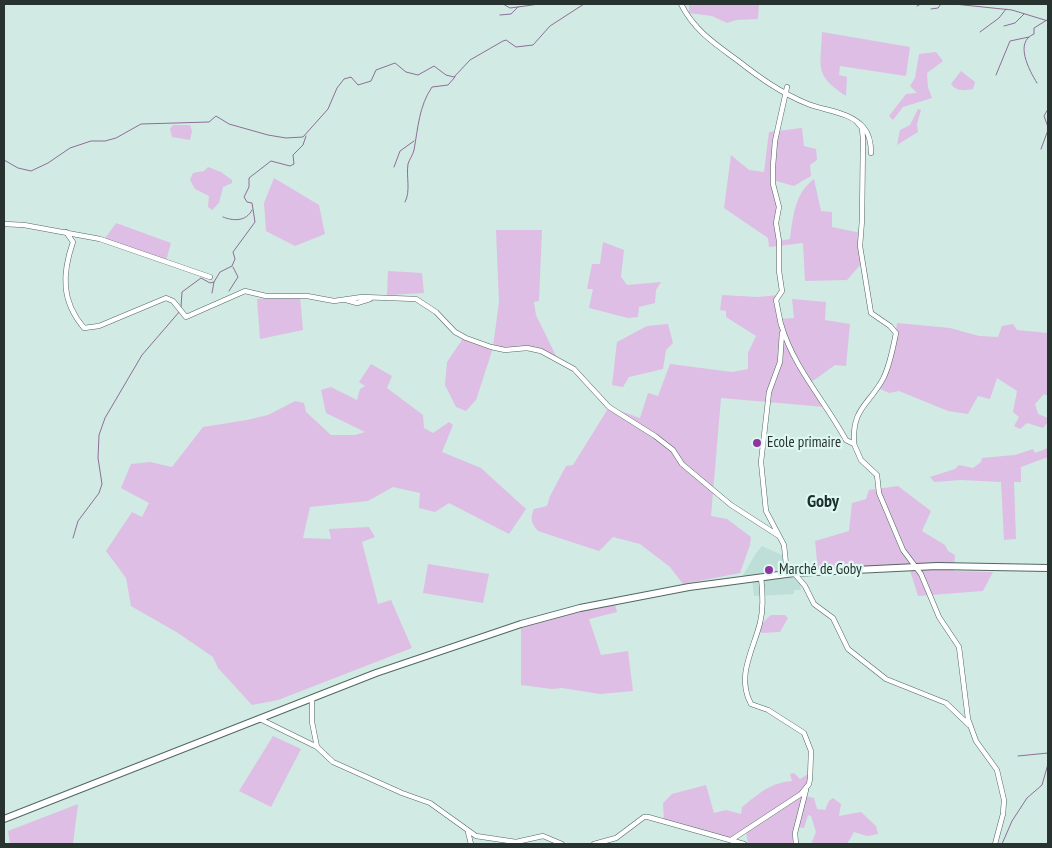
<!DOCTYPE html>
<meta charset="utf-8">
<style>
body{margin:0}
#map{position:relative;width:1052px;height:848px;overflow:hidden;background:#d1eae4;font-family:"PT Sans Narrow",sans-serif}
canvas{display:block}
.frame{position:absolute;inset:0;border:5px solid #28322f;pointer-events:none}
</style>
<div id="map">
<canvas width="1052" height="848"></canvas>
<div class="frame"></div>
</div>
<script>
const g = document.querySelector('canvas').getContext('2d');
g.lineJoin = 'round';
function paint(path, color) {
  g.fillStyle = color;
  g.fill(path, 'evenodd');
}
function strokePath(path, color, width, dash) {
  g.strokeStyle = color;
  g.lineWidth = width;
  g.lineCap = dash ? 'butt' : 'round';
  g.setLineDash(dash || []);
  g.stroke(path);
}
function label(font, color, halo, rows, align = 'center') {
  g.font = font + ' "PT Sans Narrow",sans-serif';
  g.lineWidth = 4.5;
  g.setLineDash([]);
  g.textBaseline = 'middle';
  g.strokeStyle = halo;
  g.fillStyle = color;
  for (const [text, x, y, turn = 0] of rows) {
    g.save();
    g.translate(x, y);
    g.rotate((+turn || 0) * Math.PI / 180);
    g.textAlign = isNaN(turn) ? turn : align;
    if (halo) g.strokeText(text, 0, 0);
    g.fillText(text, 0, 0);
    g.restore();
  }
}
paint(new Path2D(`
 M762,546l24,11 1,16h7l6,8 1,9h-7v4l-40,2 -2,-18 -11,1 15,-26z`), '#bedfd8');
paint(new Path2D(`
 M689,4h70l-1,15 -22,1 -9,3 -15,-7 -23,-3z
 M822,32l88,15 -4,29 -66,-10 -1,9 8,2 -1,19c-33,-21 -25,-30 -24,-64z
 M936,52l7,9 -16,12 1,14 4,11 -29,9 -10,13 -4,-4 17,-22 11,-1 -7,-7 5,-8 4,-24z
 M961,71l14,11 -2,7c-9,2 -17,2 -22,-5z
 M918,109l3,1 -4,14 1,8 -21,13 3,-15 10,-5z
 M173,125h17l2,6 -2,9 -18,-3 -2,-8z
 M802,128l2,18 12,3 1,11 -7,5 1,11 -17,10 -21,-6 6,27 -2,9 3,25 10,-2c3,-23 5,-46 24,-60l7,32 11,1v15l29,6v31l-14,16 -42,1 -2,-38 -34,4 -1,-9 -44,-30 7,-53 18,15 15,2 5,-40z
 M208,167l13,5 11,8v3l-9,4 -4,16 -7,7 -4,-3 1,-11 -14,-7 -5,-9 3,-7 11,-2z
 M274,178l45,27 6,29 -30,12 -29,-15 -2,-28z
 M116,223l55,20 -5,18 -62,-21z
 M496,230h46l-3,71 -5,1 2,13 22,45 -17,-9 -48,-3 -17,52 -10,11 -10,-4 -11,-22 2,-23 17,-25 29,10 6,-45z
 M603,242l21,8 -3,27 6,8 34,-3 -5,8 -1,13 -16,4 -1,10 -10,1 -39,-10 4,-19h-6l5,-25h8z
 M388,271l34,2 2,20 -37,2z
 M722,295l36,2 21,-2 -3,5 5,19 13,-1 -2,-19 34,3 -1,18 25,4 -4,42 -11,-1 -25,18 15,24 -104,-9 -10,118 16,3 24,18 -1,8 -10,28 -57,11 -13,-17 -30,-23 -27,-7 -14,14 -61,-20c-7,-8 -8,-13 -4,-22l13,-3 3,-10 16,-30 7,-1 36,-58 31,11 8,-25 10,3 12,-32 62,8 16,-3v-16l8,-17 -30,-19v-6l-6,-1z
 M300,296l3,34 -43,9 -3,-40z
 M897,323l53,5 29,8 19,1 4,-11 11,-2 4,6 31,3v63l-4,-2 -9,10 3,10 10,4v4l-5,6 -16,-5 -7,6 -6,-3 5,-9 -6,-5 4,-21 -20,-13 -7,21 -12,-3 -10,18 -20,-3 -49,-20 -10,2 -13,-6c14,-17 18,-43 21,-64z
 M668,324l5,19 -7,7 -3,19 -34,8 -6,10 -11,-2 5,-43 30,-16z
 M371,364l21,12 -5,12 36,27 1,13 9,5 16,-11 4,3 -11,27 39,16 45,41 -17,25 -60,-31 -14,9 -16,-4 1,-15 -27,-6 -25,14 -58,6 -7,31 28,1 -2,-10 40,-2 6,10 -13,5 16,62 13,-4 21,48 -134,52 -26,5 -34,-37 -5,-11 -35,-24 -47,-27 -5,-28 -20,-27 26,-39 10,5 7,-14 -28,-15 10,-24 19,-2 22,5 31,-40 44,-7 21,-5 27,-14 9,2 2,9 25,23h24l10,-3 -39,-19 -5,-23 10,-3 26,13 3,-11 5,-3 -6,-4z
 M1048,448v9l-27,10v15h-7l2,57 -12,1 -3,-58 -40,-2 -27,2 -4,-5 25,-8 4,-4 14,3 8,-6 1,-4 33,-3 18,-6 2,4z
 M898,486l33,25 -9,20 23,14 3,6 7,4 -1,16 39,1 -10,19 -65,5 -9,-29 -91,4 -3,-30 34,-10 3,-28 14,-4 3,-9z
 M428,564l61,10 -6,29 -60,-10z
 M614,601l3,11 -28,7 12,36 27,-4 5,40 -33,3 -38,-6 -10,1 -31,-4v-61z
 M771,615h14l3,3 -8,14 -19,1 -1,-8z
 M273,736l28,13 -30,58 -32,-16z
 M794,773l6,6 10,-6 2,11h-3l-4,12 9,2 3,11 8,1 4,-9 4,-3 8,6 -2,12 22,-4 15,14 2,8 -11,2 -13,-4 -7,12h-36l5,-12 -5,-16 -3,-1 -4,13 -6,-1 -1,17h-49l-2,-13 -15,9 -67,-17 -1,-20 9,-9 34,-9 8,28 12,-3 15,4 1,-7c18,-14 27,-24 50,-26l-2,-7z
 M78,804l-5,40h-63l-2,-13z`), '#debee4');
strokePath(new Path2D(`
 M503,4l7,4 8,-1
 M954,4l58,6 36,11
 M917,6l4,-2
 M931,9l7,-1 3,-4
 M500,15l11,-1 7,-7 21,-3
 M1004,26l11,-3 9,-9
 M980,32l19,-14 7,-9
 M996,75l14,-34 19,-4
 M1037,83c-8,-13 -23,-41 -3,-49v-6l13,-8
 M1048,109l-4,7 4,11
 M1041,149l7,-19
 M4,160l14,8 13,3 17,-8 22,-15 21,-7h14l11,-3 25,-14 68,-2 7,-6 13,8 39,11 18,3 17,-1 25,-28 9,-21 7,-9 7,-2 7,8 13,-4 5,-11 19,-7 11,9 12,3 16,-9 12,9 8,2 16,-17 33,-19 3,-1 10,7 17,-2 17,-19 34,-22
 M394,167l6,-16 14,-10
 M405,202c6,-11 1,-25 3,-38 1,-4 5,-9 6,-14 4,-22 5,-44 18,-63l16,-2 7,-8
 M223,217c10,4 23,5 29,-7
 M229,291l9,-14 -5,-10
 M212,293l2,-11
 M181,307l1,-15 19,-14 9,5 4,-1 6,-10 12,-6 3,-7 -2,-7 22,-30 -3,-19 -5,-1 -3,-5 5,-10v-9l22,-17 19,5 4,-2 -1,-9 10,-10 3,-9
 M73,538l5,-17 21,-28 3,-9 -4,-26 1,-23 6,-17 37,-63 38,-44
 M1018,756l30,-3
 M1002,844l10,-23 15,-23 15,-13 6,-21`), '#8d6e96', 1);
const street = new Path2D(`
 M681,4c13,26 33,39 56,56 23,18 44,33 71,44 18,7 43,8 56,24 6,7 7,17 7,25
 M4,224l20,1 76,14 110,38
 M66,232l7,10c-11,32 -12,59 11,86l15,-2 67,-28 7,3 13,16 59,-26 21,5h41l27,5 28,-4 54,2 20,13 19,20 11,6 25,9 14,3 22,-2 14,3 33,18 35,38 46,29 18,14 9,14 49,41 48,31
 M346,300l11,3 13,-4
 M781,324c12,43 44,77 65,116l8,4 7,16 16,15 2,18 24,57 18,24 18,43 20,30 9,72 8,22 21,29 7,30 -1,14 -8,30
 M781,325l-5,-25 6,-9 -3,-20v-30l-3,-18 3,-16 -6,-23v-18l2,-25 12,-54
 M782,333l-2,29 -11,30 -8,70 5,49 18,34 3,29
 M854,444c-2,-36 14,-38 29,-65 7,-14 10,-31 13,-46l-6,-7 -19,-13 -11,-67 2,-26 1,-81 -1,-11 -5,-6
 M794,573l11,13 9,18 19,14 15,31 38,30 60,24 23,22
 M312,699v23l5,25
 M260,719l57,28 16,15 69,31 28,10 46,33 40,6 27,-6 19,8
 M468,832l3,12
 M594,844l22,-6 28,-21h4l96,27
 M735,844l-4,-4 70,-46 8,-10 1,-5 1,-28 -7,-18 -36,-23 -17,-6c-15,-28 2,-53 9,-81 4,-16 3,-30 1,-46
 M796,844l-1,-11 11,-43`);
const secondary = new Path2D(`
 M4,819l372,-146 145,-49 59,-16 109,-21 105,-14 143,-7 111,2`);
strokePath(street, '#516762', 5.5);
strokePath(secondary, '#516762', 8);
strokePath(street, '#fff', 4.5);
strokePath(secondary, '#fff', 6);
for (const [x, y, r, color] of [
 [757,443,5,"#8e35a1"],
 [769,570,5,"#8e35a1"]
]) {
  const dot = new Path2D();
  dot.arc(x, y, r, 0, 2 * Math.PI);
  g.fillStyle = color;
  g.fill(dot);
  strokePath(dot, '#def7f1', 2);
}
label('15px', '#28322f', '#def7f1', [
 ["Ecole primaire",767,443],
 ["Marché de Goby",779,570]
], 'left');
label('bold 18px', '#1b2f2b', '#def7f1', [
 ["Goby",823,502]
]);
</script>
